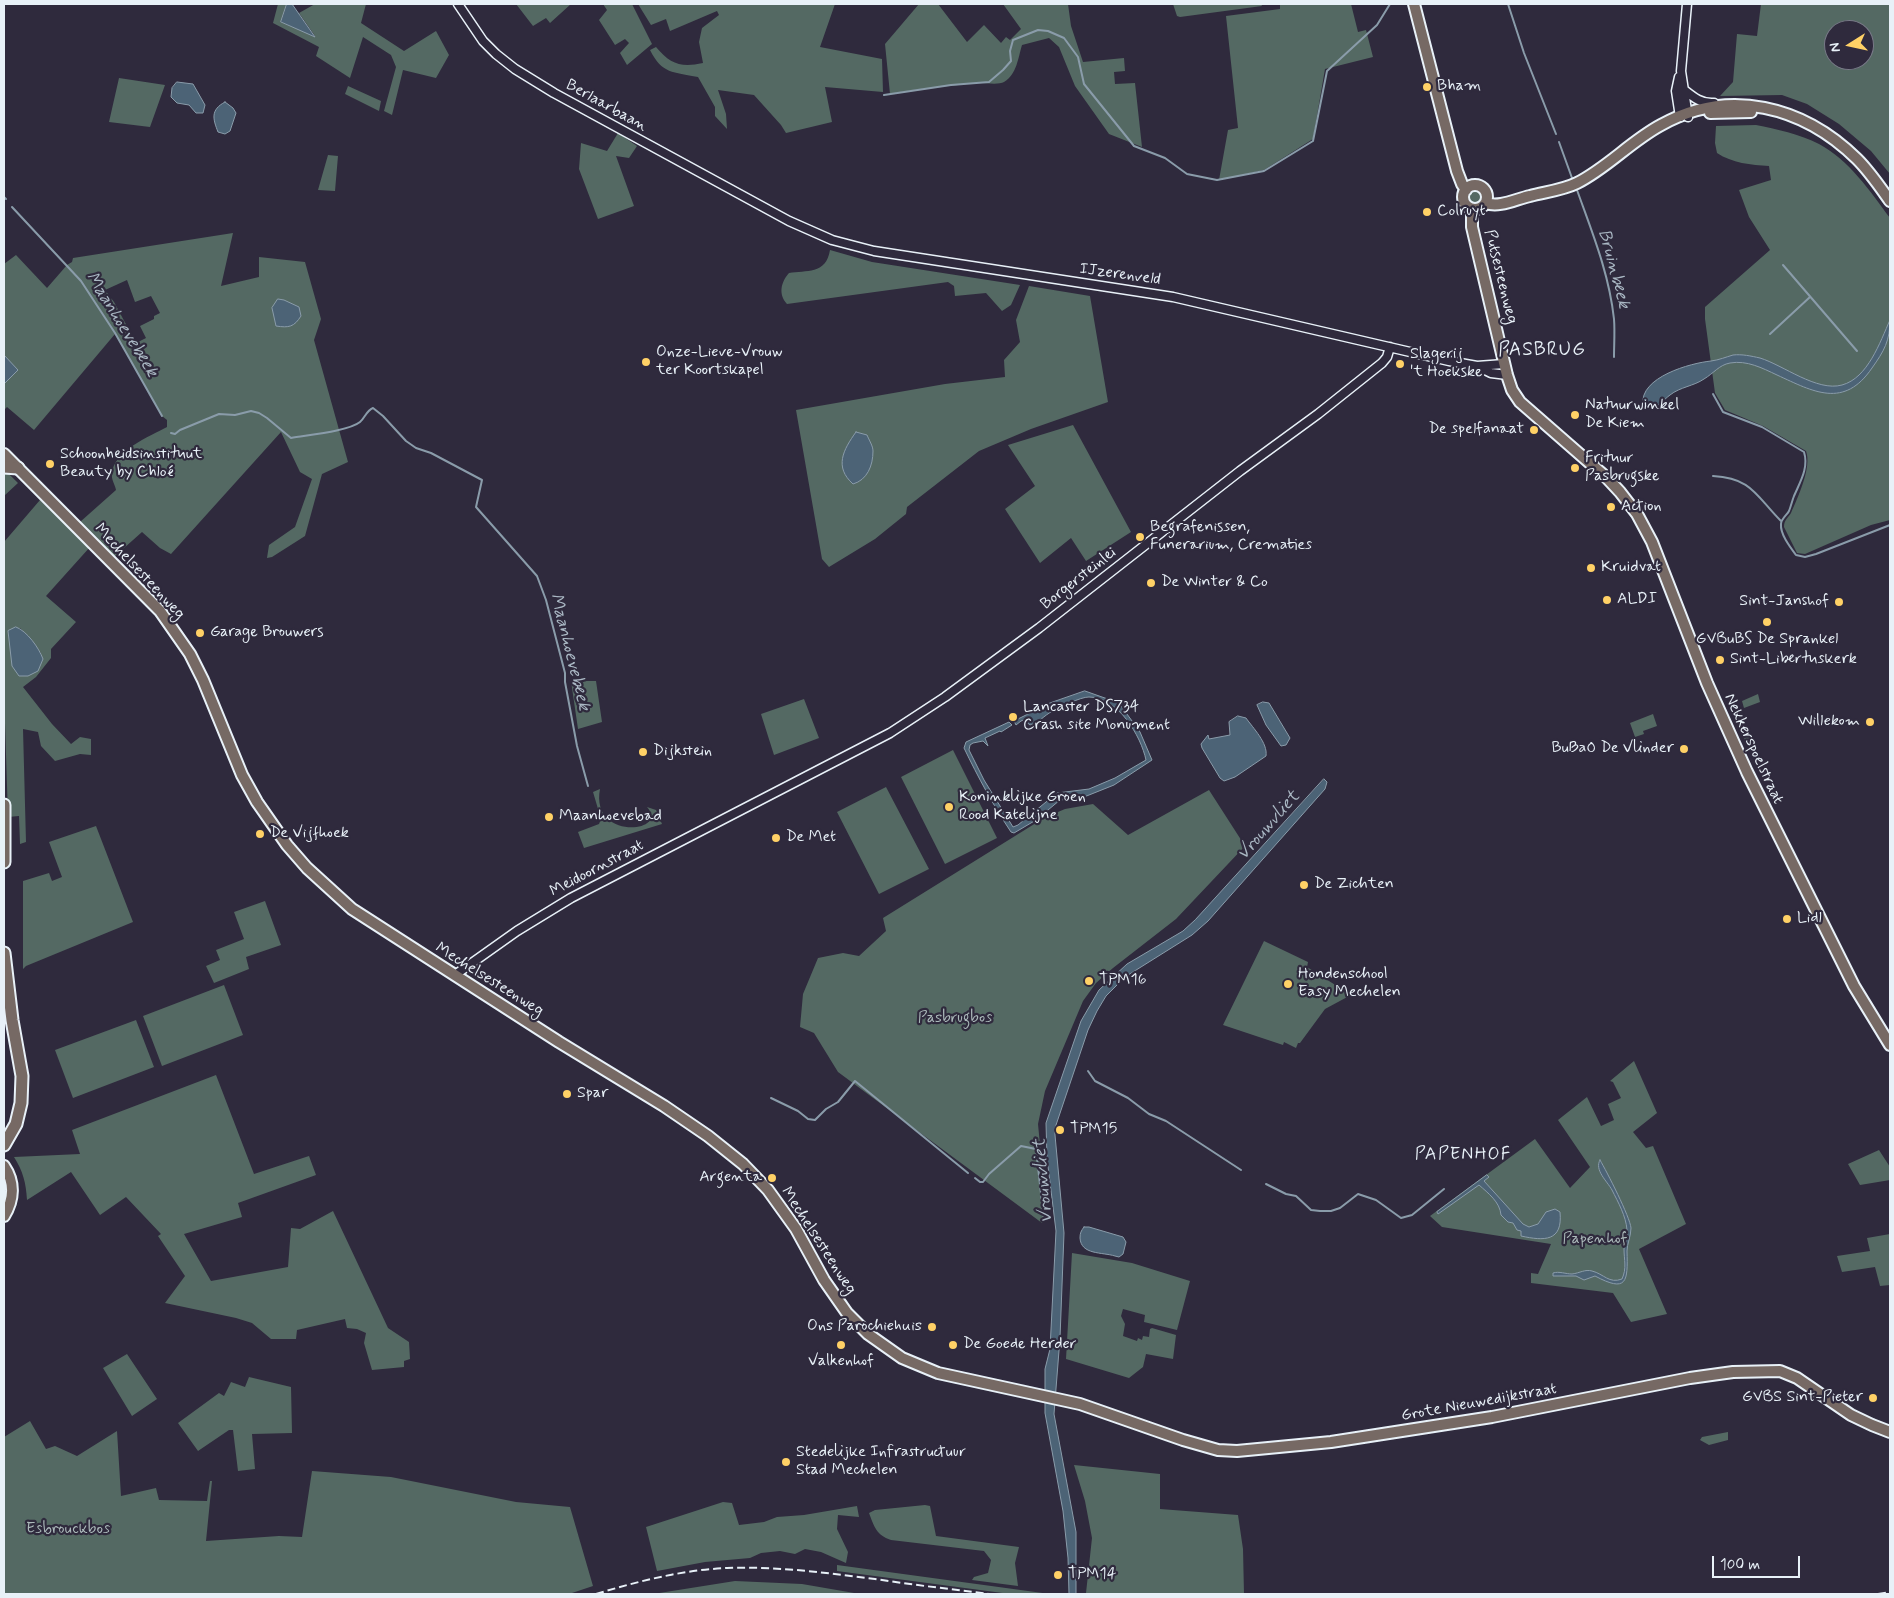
<!DOCTYPE html>
<meta charset="utf-8">
<style>
body{margin:0}
#map{position:relative;width:1894px;height:1598px;overflow:hidden;background:#2f2a3d;font-family:Mynerve,sans-serif}
canvas{display:block}
.frame{position:absolute;inset:0;border:5px solid #e8f1f8;pointer-events:none}
.north{position:absolute;left:1824px;top:20px;width:50px;height:50px;box-sizing:border-box;background:#2f2a3d;border:1px solid #797a88;border-radius:50%;rotate:260deg;font-size:14px;font-weight:700;line-height:20px;text-align:center;color:#e8f1f8}
.north::after{content:'';display:block;margin:auto;width:18px;height:22px;background:#ffd166;clip-path:polygon(50% 0,100% 100%,50% 72%,0 100%)}
.scale{position:absolute;left:1712px;top:1556px;width:88px;height:22px;box-sizing:border-box;border:2px solid #e8f1f8;border-top:0;padding-left:6px;font-size:15px;line-height:18px;white-space:nowrap;color:#e8f1f8;-webkit-text-stroke:4px #2f2a3d;paint-order:stroke}
</style>
<div id="map">
<canvas width="1894" height="1598"></canvas>
<div class="frame"></div>
<div class="north">N</div>
<div class="scale">100 m</div>
</div>
<script>
const g = document.querySelector('canvas').getContext('2d');
g.lineJoin = 'round';
function paint(path, color) {
  g.fillStyle = color;
  g.fill(path, 'evenodd');
}
function strokePath(path, color, width, dash) {
  g.strokeStyle = color;
  g.lineWidth = width;
  g.lineCap = dash ? 'butt' : 'round';
  g.setLineDash(dash || []);
  g.stroke(path);
}
function label(font, color, halo, rows, align = 'center') {
  g.font = font + ' Mynerve,sans-serif';
  g.lineWidth = 4.5;
  g.setLineDash([]);
  g.textBaseline = 'middle';
  g.strokeStyle = halo;
  g.fillStyle = color;
  for (const [text, x, y, turn = 0] of rows) {
    g.save();
    g.translate(x, y);
    g.rotate((+turn || 0) * Math.PI / 180);
    g.textAlign = isNaN(turn) ? turn : align;
    if (halo) g.strokeText(text, 0, 0);
    g.fillText(text, 0, 0);
    g.restore();
  }
}
paint(new Path2D(`
 M278,4h9l-6,18 34,14 -16,-23 16,-9h51l-5,19 43,28 32,-20 13,24 -13,23 -33,-8 -11,45 -8,-4 12,-44 -5,-12 -28,-18 -13,41 -34,-22 3,-9 -46,-24z
 M516,4h55l-21,19 -4,-5 -13,8z
 M603,4h29l20,40 -25,21 -7,-12 9,-10 -4,-4 -10,6 -16,-25 8,-10z
 M638,4h197l-15,43 62,12 1,33 -58,-5 7,35 -46,11 -5,-8 -27,-30 -36,-5 8,24 1,15 -12,-13v-9l-17,-30c-25,-5 -36,-3 -48,-27l6,-3c14,17 25,21 47,16l-4,-21 3,-14 17,-13 -2,-4 -47,20 -4,-12 -15,6z
 M919,4h19l29,38 17,-17 17,18 5,-6 4,3 11,-11 -18,-25h65l3,22 12,36 41,-4 1,13 -11,1 1,12 20,-1 7,64 -33,-13 -34,-48 -16,-39 -10,-9 -27,7c-4,13 -5,29 -18,37 -5,3 -18,1 -26,1 -29,3 -58,5 -88,11l-5,-50z
 M1173,4h88l1,2 -82,11 -3,-1z
 M1280,4h71l7,28 8,-2 7,27 -48,12 -12,70 -49,31 -45,10 9,-50 10,-2 -12,-112 54,-7z
 M1761,4h129v170l-19,-23 -32,-27 -32,-20 -25,-9 -62,1 13,-14 4,-48 20,2zM1834,30h30v30h-30z
 M119,78l46,7 -15,42 -41,-5z
 M348,86l33,15 -2,10 -34,-17z
 M1756,125c20,4 44,9 63,19 30,16 51,47 71,74v302l-19,5 -66,29 -8,-1 -13,-26c0,-7 4,-9 7,-14 7,-16 21,-46 15,-62l-43,-25 -38,-16 -10,-17 -10,-74v-12l65,-57 -21,-33 -10,-27 32,-10 -2,-14c-18,-1 -37,-3 -52,-13l-2,-10 1,-17z
 M618,133l19,13 -8,12 -13,-2 18,50 -36,13 -19,-50 2,-26 26,8z
 M328,155l10,1 -3,35 -17,-1z
 M1467 198a8 8 0 1 1 16 0a8 8 0 1 1-16 0Z
 M233,233l-12,53 38,-9v-20l46,5 16,57 -7,21 34,122 -26,12 -17,62 -33,21 -5,1 2,-13 26,-18 17,-48 -12,-7 -19,-40 -110,122 -11,-6 -18,-16 -28,25 -34,-35 36,-32c-1,-5 -5,-11 -4,-16 1,-23 38,-38 55,-47v-7l-5,-4 -47,-82 -81,96 -27,-23 -3,3v-146l12,-9 31,33 20,-23 5,-3 1,-4zM127,280l8,22 16,-6 9,17 -6,3v3l-14,7 6,12 -10,5 -22,-41 -9,-12z
 M830,250l42,12 148,23 -9,20 -9,6 -16,-18 -31,3 -1,-10 -6,-4 -161,22c-9,-10 -6,-22 2,-31 17,-3 37,2 41,-23z
 M1029,286l61,10 18,106 -77,27 -52,22 -72,56 -1,7 -31,25 -46,28 -7,-8 -26,-149 149,-26 60,-7 -1,-17 16,-18 -4,-22z
 M1073,425l58,107 -45,29 -15,-23 -31,25 -35,-54 30,-23 -27,-41z
 M6,471l12,12 -14,13v-24z
 M40,500l50,47 -44,49 30,26 -25,27v9l-15,19 -13,10 29,37 19,20 9,-7 11,2v16l-11,-1 -25,7 -14,-15 -3,-14 -15,-3 3,113 -6,2 -1,-28 -11,1 -4,-125v-150zM20,628l21,25 -31,-10 -2,-12z
 M571,681h25l6,41 -24,7z
 M1758,694l2,8 -16,6 -2,-7z
 M804,699l15,39 -45,17 -13,-41z
 M1742,713l11,33 -4,2 -16,-32z
 M1653,714l4,12 -14,5 1,3 -9,3 -5,-14z
 M953,750l44,88 -52,26 -44,-87z
 M886,787l43,82 -50,25 -42,-82z
 M600,789c-10,52 70,44 47,18l9,3 6,14 -78,24 -6,-16 21,-8 2,-5 -8,-27z
 M1209,790l36,56 -69,73 -63,49 -17,15 -13,18 -38,90 -7,33 9,93 -5,6 -204,-151 -24,-39 -14,-6 3,-33 15,-36 25,-5 16,3 27,-25 -3,-13 161,-100 21,-9 28,-5 35,31z
 M96,826l37,96 -107,44 -3,3v-88l26,-8 3,8 10,-4 -13,-35z
 M265,901l16,44 -35,12 3,12 -35,14 -8,-17 14,-6 -4,-10 28,-11 -10,-27z
 M1264,941l44,21 -1,5 44,28 -26,14 -25,34h-2l-2,5 -12,-6 -1,3 -60,-20z
 M224,985l19,50 -81,31 -19,-50z
 M136,1020l18,47 -81,31 -18,-48z
 M1634,1061l23,52 -24,19 13,16 7,-2 33,78 -47,25 28,65 -36,8 -18,-29 -82,-10v-10l7,1 13,-30 -109,-17 -12,-11 105,-77 35,49 20,-21 -32,-47 29,-23 14,29 13,-6 -6,-16 13,-6 -8,-16 -3,-1z
 M216,1075l38,99 55,-18 7,19 -78,28 4,14 -58,17 27,47 77,-14 3,-39 9,1 33,-18 55,117 21,14 1,17 -6,2v6l-32,3 -8,-27 2,-10 -9,-4 -10,-1 -2,-9 -48,11 -1,9h-25l-19,-16 -16,-5 -71,-15 20,-27 -27,-40 3,-2 -35,-37 -26,18 -29,-43 -44,28c-1,-17 -4,-29 -13,-43l66,-3 -8,-24z
 M1879,1150l11,17v13l-30,5 -12,-21z
 M1890,1234v51l-10,1 -5,-19 -33,5 -5,-16 33,-5 -3,-13z
 M1072,1253l60,10 58,18 -13,49 -33,-8 1,-7 -22,-6 -2,7 4,8 -2,12 14,5 1,-3 4,2 1,-4 6,1 1,-8 2,-1 24,7 -3,24 -27,-5 -3,13 -14,11 -63,-19z
 M127,1354l30,45 -25,17 -29,-48z
 M249,1377l42,10 1,46 -40,1 3,35 -17,2 -5,-41h-4l-31,21 -20,-28 41,-30 5,3 7,-14 14,5z
 M30,1421l16,28 9,-3 22,10 40,-25 4,65 35,-8 3,12 48,1 3,-20h2l-6,60 73,-5 23,1 10,-66 79,6 125,25 54,5 23,79 -24,8h-565v-157z
 M1728,1432v8l-19,5 -9,-5 2,-3z
 M1074,1465l86,9v35l78,6 5,34 1,45h-143l-15,-1 6,-55 -7,-37z
 M723,1502l9,1 7,22 25,-3 13,-5 27,-2 53,-9 2,11 -21,-2 -1,14 11,23 -2,11 -25,-11 -16,-3 -10,5 -15,-3 -19,2 -11,5 -45,4 -48,9 -11,-44z
 M925,1505l5,1 6,30 83,11 -4,16 3,23 -46,-6 2,-3 14,-4 3,-13 -7,-9 -93,-11c-15,-5 -17,-14 -22,-27l6,-3z
 M837,1565l213,29h-40l-173,-23z
 M735,1581l67,3 58,10h-207z`), '#546963');
const water = new Path2D(`
 M287,4h5l23,33 -34,-15z
 M177,82l16,2 12,21 -2,8h-7l-7,-8 -12,-2 -6,-6 1,-9z
 M225,102l8,6 3,5 -6,18 -5,3 -7,-2c-5,-13 -8,-22 7,-30z
 M278,299l6,1 15,7 2,9c-7,11 -12,12 -25,10l-4,-18z
 M1890,320c0,21 -6,31 -18,48 -28,41 -58,24 -95,7 -15,-7 -30,-15 -47,-12 -11,2 -16,10 -26,16 -10,7 -24,8 -34,16 -8,6 -12,13 -22,14l-5,-4c-4,-28 48,-42 68,-44 8,-1 15,-4 22,-6 9,-1 18,1 27,3 23,7 57,34 82,27 26,-7 38,-43 48,-65z
 M4,355l14,15 -14,14z
 M856,432l11,3c2,5 6,11 6,16 0,15 -6,29 -20,33 -19,-17 -10,-34 3,-52z
 M16,627c11,4 23,21 27,32l-5,12 -10,5h-9l-7,-10 -4,-35z
 M1085,691l34,12 21,29 12,28 -38,25 -30,12 -24,3 -24,20 -22,13 -3,-1c-18,-27 -33,-55 -47,-84l2,-6 43,-20 3,3 -11,7 -1,-1 -15,7 3,8 -5,-5 -10,2 -3,2 -1,5 15,30 29,47 5,-2 39,-32 32,-4 26,-11 31,-18c-5,-24 -28,-63 -57,-63 -9,0 -28,10 -36,14 -9,4 -15,13 -23,14l-6,-5 -3,1 -5,4 -2,-4 36,-18z
 M1263,702l6,1 21,35 -4,7 -5,1 -15,-21 -9,-20z
 M1238,716l8,2c7,10 22,25 20,38l-31,21 -11,4 -4,-3 -18,-30 -1,-4 7,-9 1,4 21,-4 -1,-13z
 M1324,779l3,3 -2,7 -117,132 -16,14 -67,42 -19,19 -9,15 -9,19 -33,98v7l9,98 -4,105 -6,76 22,118v62h-7l-1,-36 -5,-47 -18,-98v-44l5,-20 6,-118 -9,-73 -1,-35 35,-102 18,-31 28,-26 56,-33 12,-11z
 M1600,1160c7,12 30,57 31,68 0,8 -4,16 -4,23 1,31 0,42 -32,25l-11,4 -8,-4h-23v-3c6,-2 13,1 19,1 8,-1 13,-5 20,-3 12,3 17,13 30,8 5,-11 2,-19 2,-30 1,-7 4,-13 3,-19 -1,-14 -9,-28 -15,-40 -5,-9 -18,-20 -12,-30z
 M1487,1175l2,2 -5,4 39,43 6,3 9,-3 8,-12 9,-3 5,3c3,30 -16,29 -39,24v-5l-4,-1 -4,-7 -5,-1 -7,-7c-1,-13 -13,-22 -22,-30l-41,29 -1,-2z
 M1084,1227h5l34,10 3,5 -3,12 -4,3 -4,-1c-13,-4 -34,-1 -35,-18 0,-5 1,-7 4,-11z`);
paint(water, '#4c6376');
strokePath(water, '#8a9caa', 1);
strokePath(new Path2D(`
 M1508,4l16,49 32,81
 M884,95l67,-10 38,-3 14,-12 8,-9 -1,-10 3,-11 25,-10 10,1 16,7 14,19 6,27 50,62 31,12 22,16 30,6 47,-9 49,-30 14,-70 50,-46 13,-21
 M1559,142l13,36
 M1577,190c15,42 32,83 37,129 1,12 0,26 0,38
 M4,197l2,2
 M12,207l69,74 34,52 47,83
 M1783,265l74,86
 M1770,334l40,-37
 M1713,394l10,18 39,15 42,25c5,16 -4,30 -10,44 -2,5 -3,10 -5,15 -2,4 -8,8 -8,13 -1,10 9,23 15,31l9,2 11,-3 74,-29
 M171,433l4,1 5,-4 39,-16 16,1 16,-4 8,2 8,5 24,20c16,-3 58,-7 69,-16 5,-4 6,-11 13,-14l10,8 23,25 10,7 15,5 51,27 -6,27 61,69 9,24 19,73v9l12,64 11,40
 M1713,476c39,2 43,20 68,45
 M1088,1071l7,10 33,17 21,16 17,7 75,49
 M771,1098l27,13 10,8 7,1 11,-11 12,-7 17,-21 113,92
 M975,1178l5,4h3l6,-8 32,-28 15,3 8,71
 M1266,1184l20,10 10,2 15,14 9,1h11l9,-3 18,-14 18,6 25,18 11,-3 32,-26`), '#8a9caa', 2);
const minor = new Path2D(`
 M458,4l25,37 13,13 19,15 39,24 235,128 43,19 42,11 299,46 276,64 28,5 27,-2
 M1687,4l-6,67 7,46
 M1679,77l-3,14 4,26
 M1683,89c10,8 18,15 31,14
 M1479,367l12,6 16,2
 M455,975l62,-44 54,-33 319,-165 55,-36 94,-69 201,-157 78,-57 64,-51 5,-6 3,-10`);
const major = new Path2D(`
 M1414,4l43,167 5,13 4,6
 M1710,113l41,-1
 M1463 197a12 12 0 1 1 24 0a12 12 0 1 1-24 0Z
 M1486,203c13,5 30,-4 44,-7 15,-4 33,-6 47,-13 30,-15 54,-42 84,-58 68,-38 142,-19 196,34 13,13 23,28 33,42
 M1472,209v18l35,148 5,15 8,12 87,76 13,14 17,22 15,28 55,141 40,89 107,214 36,59
 M4,454l156,157 30,43 13,26 39,95 15,27 30,43 20,23 45,41 207,133 105,64 44,30 35,28 25,26 28,39 28,51 23,33 21,21 34,24 36,15 142,31 103,36 35,10 19,1 94,-9 161,-25 198,-39 43,-6 47,-1 17,7 54,37 21,10 18,7
 M4,1166c11,16 10,34 0,50`);
const highway = new Path2D(`
 M4,467l14,1
 M4,805v57
 M4,953l8,67 10,56 -1,27 -5,21 -12,21`);
strokePath(minor, '#e8f1f8', 11);
strokePath(major, '#e8f1f8', 14);
strokePath(highway, '#e8f1f8', 15);
strokePath(minor, '#2f2a3d', 8);
strokePath(major, '#766964', 10);
strokePath(highway, '#766964', 11);
strokePath(new Path2D(`
 M596,1594c43,-13 86,-24 131,-26 50,-2 99,5 148,11 38,6 76,10 114,15
 M1878,1594l12,-2`), '#e8f1f8', 2, [8, 4]);
for (const [x, y, r, color] of [
 [1427,87,5,"#ffd166"],
 [1427,212,5,"#ffd166"],
 [646,362,5,"#ffd166"],
 [1400,364,5,"#ffd166"],
 [1575,415,5,"#ffd166"],
 [1534,430,5,"#ffd166"],
 [50,464,5,"#ffd166"],
 [1575,468,5,"#ffd166"],
 [1611,507,5,"#ffd166"],
 [1140,537,5,"#ffd166"],
 [1591,568,5,"#ffd166"],
 [1151,583,5,"#ffd166"],
 [1607,600,5,"#ffd166"],
 [1839,602,5,"#ffd166"],
 [1767,622,5,"#ffd166"],
 [200,633,5,"#ffd166"],
 [1720,660,5,"#ffd166"],
 [1013,717,5,"#ffd166"],
 [1870,722,5,"#ffd166"],
 [1684,749,5,"#ffd166"],
 [643,752,5,"#ffd166"],
 [949,807,5,"#ffd166"],
 [549,817,5,"#ffd166"],
 [260,834,5,"#ffd166"],
 [776,838,5,"#ffd166"],
 [1304,885,5,"#ffd166"],
 [1787,919,5,"#ffd166"],
 [1089,981,5,"#ffd166"],
 [1288,984,5,"#ffd166"],
 [567,1094,5,"#ffd166"],
 [1060,1130,5,"#ffd166"],
 [772,1178,5,"#ffd166"],
 [932,1327,5,"#ffd166"],
 [841,1345,5,"#ffd166"],
 [953,1345,5,"#ffd166"],
 [1873,1398,5,"#ffd166"],
 [786,1462,5,"#ffd166"],
 [1058,1575,5,"#ffd166"]
]) {
  const dot = new Path2D();
  dot.arc(x, y, r, 0, 2 * Math.PI);
  g.fillStyle = color;
  g.fill(dot);
  strokePath(dot, '#2f2a3d', 2);
}
label('16px', '#e8f1f8', '#2f2a3d', [
 ["Bham",1437,87],
 ["Colruyt",1437,212],
 ["Onze-Lieve-Vrouw",656,353],
 ["ter Koortskapel",656,371],
 ["Slagerij",1410,355],
 ["'t Hoekske",1410,373],
 ["Natuurwinkel",1585,406],
 ["De Kiem",1585,424],
 ["De spelfanaat",1524,430,"right"],
 ["Schoonheidsinstituut",60,455],
 ["Beauty by Chloé",60,473],
 ["Frituur",1585,459],
 ["Pasbrugske",1585,477],
 ["Action",1621,507],
 ["Begrafenissen,",1150,528],
 ["Funerarium, Crematies",1150,546],
 ["Kruidvat",1601,568],
 ["De Winter & Co",1161,583],
 ["ALDI",1617,600],
 ["Sint-Janshof",1829,602,"right"],
 ["Garage Brouwers",210,633],
 ["GVBuBS De Sprankel",1767,640,"center"],
 ["Sint-Libertuskerk",1730,660],
 ["Lancaster DS734",1023,708],
 ["Crash site Monument",1023,726],
 ["Willekom",1860,722,"right"],
 ["BuBaO De Vlinder",1674,749,"right"],
 ["Dijkstein",653,752],
 ["Koninklijke Groen",959,798],
 ["Rood Katelijne",959,816],
 ["Maanhoevebad",559,817],
 ["De Vijfhoek",270,834],
 ["De Met",786,838],
 ["De Zichten",1314,885],
 ["Lidl",1797,919],
 ["Hondenschool",1298,975],
 ["Easy Mechelen",1298,993],
 ["TPM16",1099,981],
 ["Spar",577,1094],
 ["TPM15",1070,1130],
 ["Argenta",762,1178,"right"],
 ["Ons Parochiehuis",922,1327,"right"],
 ["De Goede Herder",963,1345],
 ["Valkenhof",841,1362,"center"],
 ["GVBS Sint-Pieter",1863,1398,"right"],
 ["Stedelijke Infrastructuur",796,1453],
 ["Stad Mechelen",796,1471],
 ["TPM14",1068,1575]
], 'left');
label('16px', '#e8f1f8', '#2f2a3d', [
 ["Berlaarbaan",606,106,29],
 ["IJzerenveld",1120,275,8],
 ["Putsesteenweg",1500,277,76],
 ["Mechelsesteenweg",139,572,47],
 ["Borgersteinlei",1079,579,-38],
 ["Nekkerspoelstraat",1753,749,65],
 ["Meidoornstraat",597,869,-28],
 ["Mechelsesteenweg",489,980,32],
 ["Mechelsesteenweg",818,1241,57],
 ["Grote Nieuwedijkstraat",1479,1403,-10]
]);
label('16px', '#adbbbc', '#2f2a3d', [
 ["Pasbrugbos",955,1019],
 ["Papenhof",1595,1240],
 ["Esbrouckbos",68,1530]
]);
label('italic 18px', '#aab8c4', '#2f2a3d', [
 ["Bruinbeek",1613,269,75],
 ["Maanhoevebeek",121,325,58],
 ["Maanhoevebeek",569,652,76],
 ["Vrouwvliet",1269,826,-49],
 ["Vrouwvliet",1044,1181,-95]
]);
g.letterSpacing = '1px';
label('18px', '#e8f1f8', '#2f2a3d', [
 ["PAPENHOF",1463,1155]
]);
g.letterSpacing = '0px';
g.letterSpacing = '1px';
label('19px', '#e8f1f8', '#2f2a3d', [
 ["PASBRUG",1542,351]
]);
g.letterSpacing = '0px';
</script>
